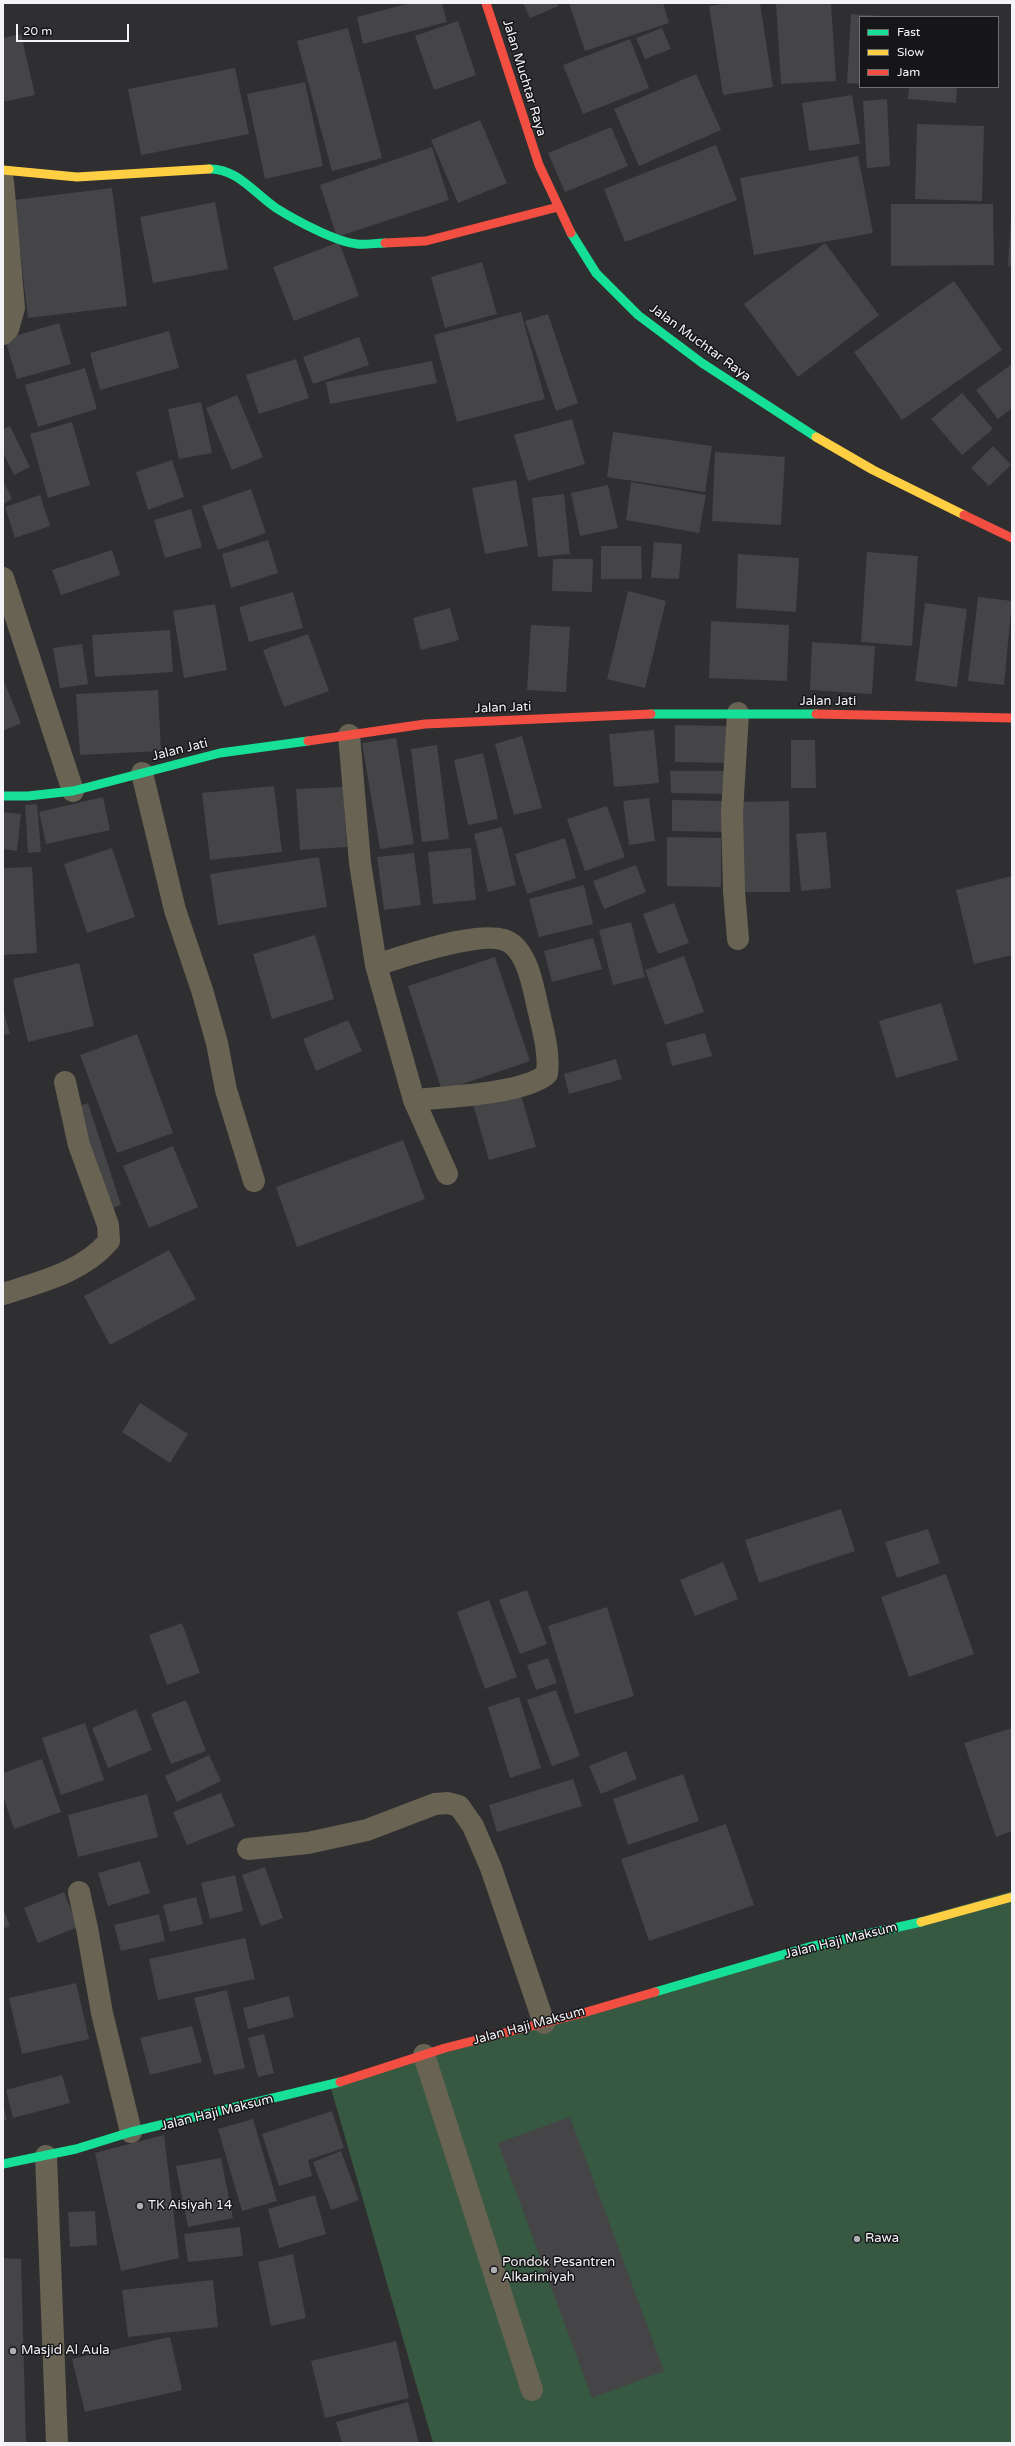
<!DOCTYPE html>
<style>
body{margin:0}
#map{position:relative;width:1015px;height:2446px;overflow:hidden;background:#2f2e31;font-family:"Varela Round",sans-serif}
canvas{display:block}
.frame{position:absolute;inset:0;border:4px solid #f4f3f7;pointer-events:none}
.legend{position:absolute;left:859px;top:16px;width:140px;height:72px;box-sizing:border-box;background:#161618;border:1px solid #6f6e71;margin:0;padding:5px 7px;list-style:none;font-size:12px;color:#f4f3f7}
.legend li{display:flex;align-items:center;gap:8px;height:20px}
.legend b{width:20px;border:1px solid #6f6e71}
.scale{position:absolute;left:16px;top:24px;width:113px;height:18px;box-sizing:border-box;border:2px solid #f4f3f7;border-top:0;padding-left:5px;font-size:12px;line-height:14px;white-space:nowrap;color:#f4f3f7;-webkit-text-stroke:3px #161618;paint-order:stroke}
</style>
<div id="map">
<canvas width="1015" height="2446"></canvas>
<div class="frame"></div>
<ul class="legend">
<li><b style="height:5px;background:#16e098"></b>Fast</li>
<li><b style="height:5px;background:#ffcf43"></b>Slow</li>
<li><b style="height:5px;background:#f24e42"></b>Jam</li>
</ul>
<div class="scale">20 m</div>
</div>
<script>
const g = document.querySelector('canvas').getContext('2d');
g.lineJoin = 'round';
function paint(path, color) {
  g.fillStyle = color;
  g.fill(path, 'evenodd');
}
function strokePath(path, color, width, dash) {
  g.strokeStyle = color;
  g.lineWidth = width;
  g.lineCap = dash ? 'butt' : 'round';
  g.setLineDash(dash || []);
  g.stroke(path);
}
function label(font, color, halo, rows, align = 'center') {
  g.font = font + ' "Varela Round",sans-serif';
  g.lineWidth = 3;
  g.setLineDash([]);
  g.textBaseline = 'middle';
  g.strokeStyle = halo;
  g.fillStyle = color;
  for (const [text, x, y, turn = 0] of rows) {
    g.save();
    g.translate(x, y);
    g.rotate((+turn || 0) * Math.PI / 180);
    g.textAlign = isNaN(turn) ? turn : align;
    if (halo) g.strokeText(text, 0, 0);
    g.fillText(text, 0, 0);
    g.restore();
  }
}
paint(new Path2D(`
 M1012,1891v552h-579l-103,-358z`), '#375841');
paint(new Path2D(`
 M410,3h32l5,19 -84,22 -6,-27z
 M523,3h34l2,3 -29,12z
 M569,3h94l6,20 -84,28z
 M731,3h29l13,84 -50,8 -14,-89z
 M776,3h55l5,78 -55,3z
 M851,14l31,2 -22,1v67l-13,-1z
 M458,21l18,54 -42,15 -19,-54z
 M348,28l34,130 -50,13 -35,-130z
 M662,28l9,21 -26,10 -9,-21z
 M21,34l14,61 -32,7v-64z
 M630,39l19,49 -66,26 -20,-49z
 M235,68l14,66 -108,21 -13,-66z
 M696,74l25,56 -82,36 -25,-57z
 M305,82l18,84 -58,13 -18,-85z
 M909,87h48l-1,16 -48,-4z
 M852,95l8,49 -51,7 -7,-48z
 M887,99l3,67 -23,2 -4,-67z
 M480,120l27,63 -49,20 -27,-63z
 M917,124l67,2 -2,75 -67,-2z
 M611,127l17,39 -63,26 -17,-39z
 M716,145l21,55 -112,42 -21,-53z
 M432,147l17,53 -112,37 -17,-52z
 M858,156l15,77 -119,22 -14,-77z
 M112,188l15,118 -99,12 -14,-118z
 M215,202l13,67 -75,14 -13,-66z
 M891,204h102l1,61 -103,1z
 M1011,216h1v51l-4,-1z
 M339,242l20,54 -65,25 -21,-54z
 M825,243l54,72 -81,62 -54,-73z
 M482,262l15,52 -52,14 -14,-51z
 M954,281l48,69 -100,70 -48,-68z
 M521,312l24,87 -88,23 -23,-87z
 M548,314l30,89 -22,8 -31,-90z
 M59,323l12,41 -54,15 -12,-40z
 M169,331l10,37 -79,22 -10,-37z
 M359,337l10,28 -56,19 -10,-27z
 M296,359l13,39 -50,16 -13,-39z
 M432,361l5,22 -107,21 -4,-22z
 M1012,364v44l-14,11 -22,-29z
 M85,368l12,41 -59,18 -13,-42z
 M962,393l31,36 -31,26 -31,-36z
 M237,395l26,62 -31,13 -26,-62z
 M201,402l11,51 -33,6 -11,-50z
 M572,419l13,45 -57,17 -14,-46z
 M72,422l18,63 -42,13 -18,-64z
 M10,426l20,41 -16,8 -11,-22v-24z
 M613,432l99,14 -7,46 -98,-15z
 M993,446l18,19 -22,21 -18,-18z
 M715,452l70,5 -4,68 -69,-4z
 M172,460l12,37 -36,13 -12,-38z
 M3,480l9,19 -9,5z
 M516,480l12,66 -43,8 -13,-66z
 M631,482l75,13 -7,38 -73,-13z
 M608,485l10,43 -38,8 -9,-43z
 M251,489l15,44 -48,17 -16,-44z
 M564,494l6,60 -32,3 -6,-59z
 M40,495l10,31 -35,12 -10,-31z
 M191,509l11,38 -37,11 -11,-38z
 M268,540l10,33 -47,15 -9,-34z
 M654,542l28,2 -3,35 -28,-1z
 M601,546h40l1,33h-41z
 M112,550l8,25 -59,20 -9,-25z
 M867,552l51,4 -6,90 -51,-4z
 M738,554l61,4 -3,54 -60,-4z
 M553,559h40l-1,33 -40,-1z
 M628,591l38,10 -21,87 -38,-9z
 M293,592l10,36 -54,14 -10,-35z
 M978,597l34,4 -8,84 -36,-4z
 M925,603l42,6 -10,78 -42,-6z
 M215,604l12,66 -43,8 -11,-67z
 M450,608l9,32 -38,10 -8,-32z
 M711,621l78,4 -2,56 -78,-3z
 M531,625l39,2 -4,65 -39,-2z
 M170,630l3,42 -78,5 -3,-42z
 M308,634l21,57 -45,16 -21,-57z
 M812,642l63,4 -3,48 -62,-4z
 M82,644l6,40 -28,4 -7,-40z
 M3,679l18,44 -18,8z
 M158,690l3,61 -81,4 -4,-61z
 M675,725l51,1v37l-51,-1z
 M654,730l5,53 -45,4 -5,-53z
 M522,736l20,72 -28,7 -19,-71z
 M396,738l18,106 -34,5 -18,-106z
 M791,740h24l1,48h-25z
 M437,745l12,94 -27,3 -11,-93z
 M483,753l15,66 -30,6 -14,-65z
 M670,771h57l1,23 -57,-1z
 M274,786l8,66 -72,8 -8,-67z
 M343,787l4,60 -47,3 -4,-61z
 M103,797l7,33 -64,14 -7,-32z
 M649,798l6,43 -26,4 -6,-44z
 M672,800l53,1 -1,31 -52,-1z
 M789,801l1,91h-51l-1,-90z
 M37,804l4,48 -13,1 -3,-48z
 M607,806l18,51 -40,14 -18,-52z
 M3,812l18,2 -4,37 -14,-2z
 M502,827l14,58 -28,7 -14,-58z
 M826,832l5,56 -30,3 -5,-57z
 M667,837l54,1v49l-54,-1z
 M565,838l11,40 -49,16 -12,-40z
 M112,848l23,69 -48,16 -23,-69z
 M471,848l5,52 -43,4 -5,-52z
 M414,853l7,52 -37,5 -7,-53z
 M319,857l8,50 -109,18 -8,-51z
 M636,865l10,27 -42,17 -11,-28z
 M32,867l5,86 -34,2v-87z
 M1012,876v79l-38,9 -18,-74z
 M584,885l9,39 -54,13 -10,-38z
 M674,903l15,40 -31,11 -15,-40z
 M631,922l14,55 -32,8 -14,-55z
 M315,935l19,64 -62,20 -19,-65z
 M593,938l9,31 -50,13 -8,-31z
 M684,956l20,56 -39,13 -20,-55z
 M495,957l35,104 -88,30 -34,-105z
 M79,963l15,63 -66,16 -15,-63z
 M941,1003l17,57 -62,18 -17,-57z
 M3,1009l7,25 -7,1z
 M348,1020l14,31 -46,20 -13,-32z
 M705,1033l7,23 -40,10 -6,-23z
 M137,1034l36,99 -56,20 -37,-98z
 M616,1059l6,20 -53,15 -5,-20z
 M520,1091l16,56 -47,13 -16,-56z
 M88,1103l33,102 -14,5 -33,-102z
 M403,1140l22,59 -128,48 -21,-60z
 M173,1146l25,61 -49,21 -26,-62z
 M169,1250l27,49 -86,46 -26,-49z
 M140,1403l48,31 -18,29 -48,-31z
 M841,1509l14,42 -96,32 -14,-43z
 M928,1529l12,34 -43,15 -12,-36z
 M723,1562l15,37 -43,17 -15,-36z
 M946,1574l28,80 -65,23 -28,-80z
 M527,1590l20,54 -27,10 -21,-54z
 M489,1600l28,77 -32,12 -28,-77z
 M607,1607l27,89 -59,18 -27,-88z
 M182,1623l18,50 -33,12 -18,-50z
 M548,1658l9,25 -21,7 -9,-25z
 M556,1690l24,66 -28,10 -25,-66z
 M519,1697l22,71 -31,10 -22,-71z
 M186,1700l20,51 -35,13 -20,-50z
 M136,1709l16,41 -44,18 -16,-40z
 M85,1723l19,57 -43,15 -19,-57z
 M1012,1728v103l-16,6 -32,-94z
 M626,1751l11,28 -36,15 -12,-28z
 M209,1755l12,26 -44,21 -12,-26z
 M42,1759l19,53 -47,17 -11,-33v-23z
 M683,1774l16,47 -71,24 -15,-46z
 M573,1779l9,27 -85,26 -8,-27z
 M221,1793l14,33 -48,19 -14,-33z
 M147,1794l11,43 -80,20 -10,-42z
 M726,1824l28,81 -105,36 -28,-82z
 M140,1861l10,32 -42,13 -10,-33z
 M265,1867l18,51 -22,8 -19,-51z
 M235,1875l8,36 -33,8 -9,-36z
 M64,1892l14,35 -40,16 -14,-35z
 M196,1897l7,27 -33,8 -7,-27z
 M3,1907l7,19 -7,3z
 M159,1914l6,27 -44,10 -7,-26z
 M245,1938l10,41 -97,21 -9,-41z
 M76,1983l13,56 -67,15 -13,-56z
 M227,1990l18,78 -31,7 -20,-77z
 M289,1996l5,21 -46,12 -5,-21z
 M192,2026l10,36 -52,13 -10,-37z
 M264,2034l10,39 -16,4 -10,-39z
 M62,2075l8,28 -57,15 -7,-28z
 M3,2103l4,17 -4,1z
 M332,2111l12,37 -36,12 4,16 -33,10 -17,-52z
 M570,2117l94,254 -72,27 -94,-255z
 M253,2119l24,82 -35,10 -24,-82z
 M164,2135l15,123 -58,13 -26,-118z
 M341,2151l18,49 -28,10 -18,-48z
 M221,2158l12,60 -45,9 -12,-61z
 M315,2195l11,39 -47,14 -11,-39z
 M95,2211l2,34 -27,2 -2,-35z
 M240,2227l3,29 -55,6 -4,-28z
 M293,2254l13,64 -35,8 -13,-64z
 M3,2258l18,1 5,184h-23z
 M213,2280l5,47 -90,10 -6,-47z
 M170,2337l12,53 -97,22 -13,-53z
 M396,2341l13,57 -84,20 -14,-57z
 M408,2402l11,41h-77l-6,-21z`), '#454447');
strokePath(new Path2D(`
 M3,181l11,127 -6,21 -5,5
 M3,578l70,213
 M738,713l-6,100 2,78 4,48
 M349,735l11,128 16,102 38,135 33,74
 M142,773l33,137 27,80 15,53 9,47 28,91
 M376,965c27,-8 114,-40 136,-21 15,12 20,38 24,55 5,25 14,50 11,75 -23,20 -101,23 -133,26
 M3,1294c37,-12 80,-22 106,-53l-1,-16 -29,-80 -14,-63
 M248,1849l60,-6 59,-13 68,-26 13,-1 11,3 14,20 18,42 53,155
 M79,1892l8,36 15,85 29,119
 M424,2055l108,335
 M46,2156l11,287`), '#696354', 22);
strokePath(new Path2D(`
 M209,169c28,-1 46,25 67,39 19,12 60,34 81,36 9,1 19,-1 28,-1
 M571,233l25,40 42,42 64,48 114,74
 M651,714h165
 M3,796h25l45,-5 147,-38 88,-12
 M655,1992l154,-45 112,-25
 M3,2164l73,-15 55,-17 209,-50`), '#16e098', 9);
strokePath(new Path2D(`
 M3,170l74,7 132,-8
 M816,437l57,33 91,45
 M921,1922l91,-25`), '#ffcf43', 9);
strokePath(new Path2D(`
 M486,3l53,162 32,68
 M385,243l41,-2 132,-34
 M964,515l48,23
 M816,714l196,4
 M308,741l117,-17 226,-10
 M340,2082l105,-34 138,-35 72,-21`), '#f24e42', 9);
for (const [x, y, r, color] of [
 [140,2206,4,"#afaeb2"],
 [857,2239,4,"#afaeb2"],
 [494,2270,4,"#afaeb2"],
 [13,2351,4,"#afaeb2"]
]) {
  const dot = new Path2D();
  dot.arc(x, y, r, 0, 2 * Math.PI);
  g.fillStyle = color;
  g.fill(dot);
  strokePath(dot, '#161618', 1.5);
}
label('13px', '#f4f3f7', '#161618', [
 ["Jalan Muchtar Raya",524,78,73],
 ["Jalan Muchtar Raya",700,343,36],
 ["Jalan Jati",828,702],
 ["Jalan Jati",503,708,-2],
 ["Jalan Jati",180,750,-14],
 ["Jalan Haji Maksum",841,1941,-14],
 ["Jalan Haji Maksum",529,2026,-15],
 ["Jalan Haji Maksum",217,2113,-14]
]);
label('13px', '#f4f3f7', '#161618', [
 ["TK Aisiyah 14",148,2206],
 ["Rawa",865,2239],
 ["Pondok Pesantren",502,2263],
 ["Alkarimiyah",502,2278],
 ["Masjid Al Aula",21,2351]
], 'left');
</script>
